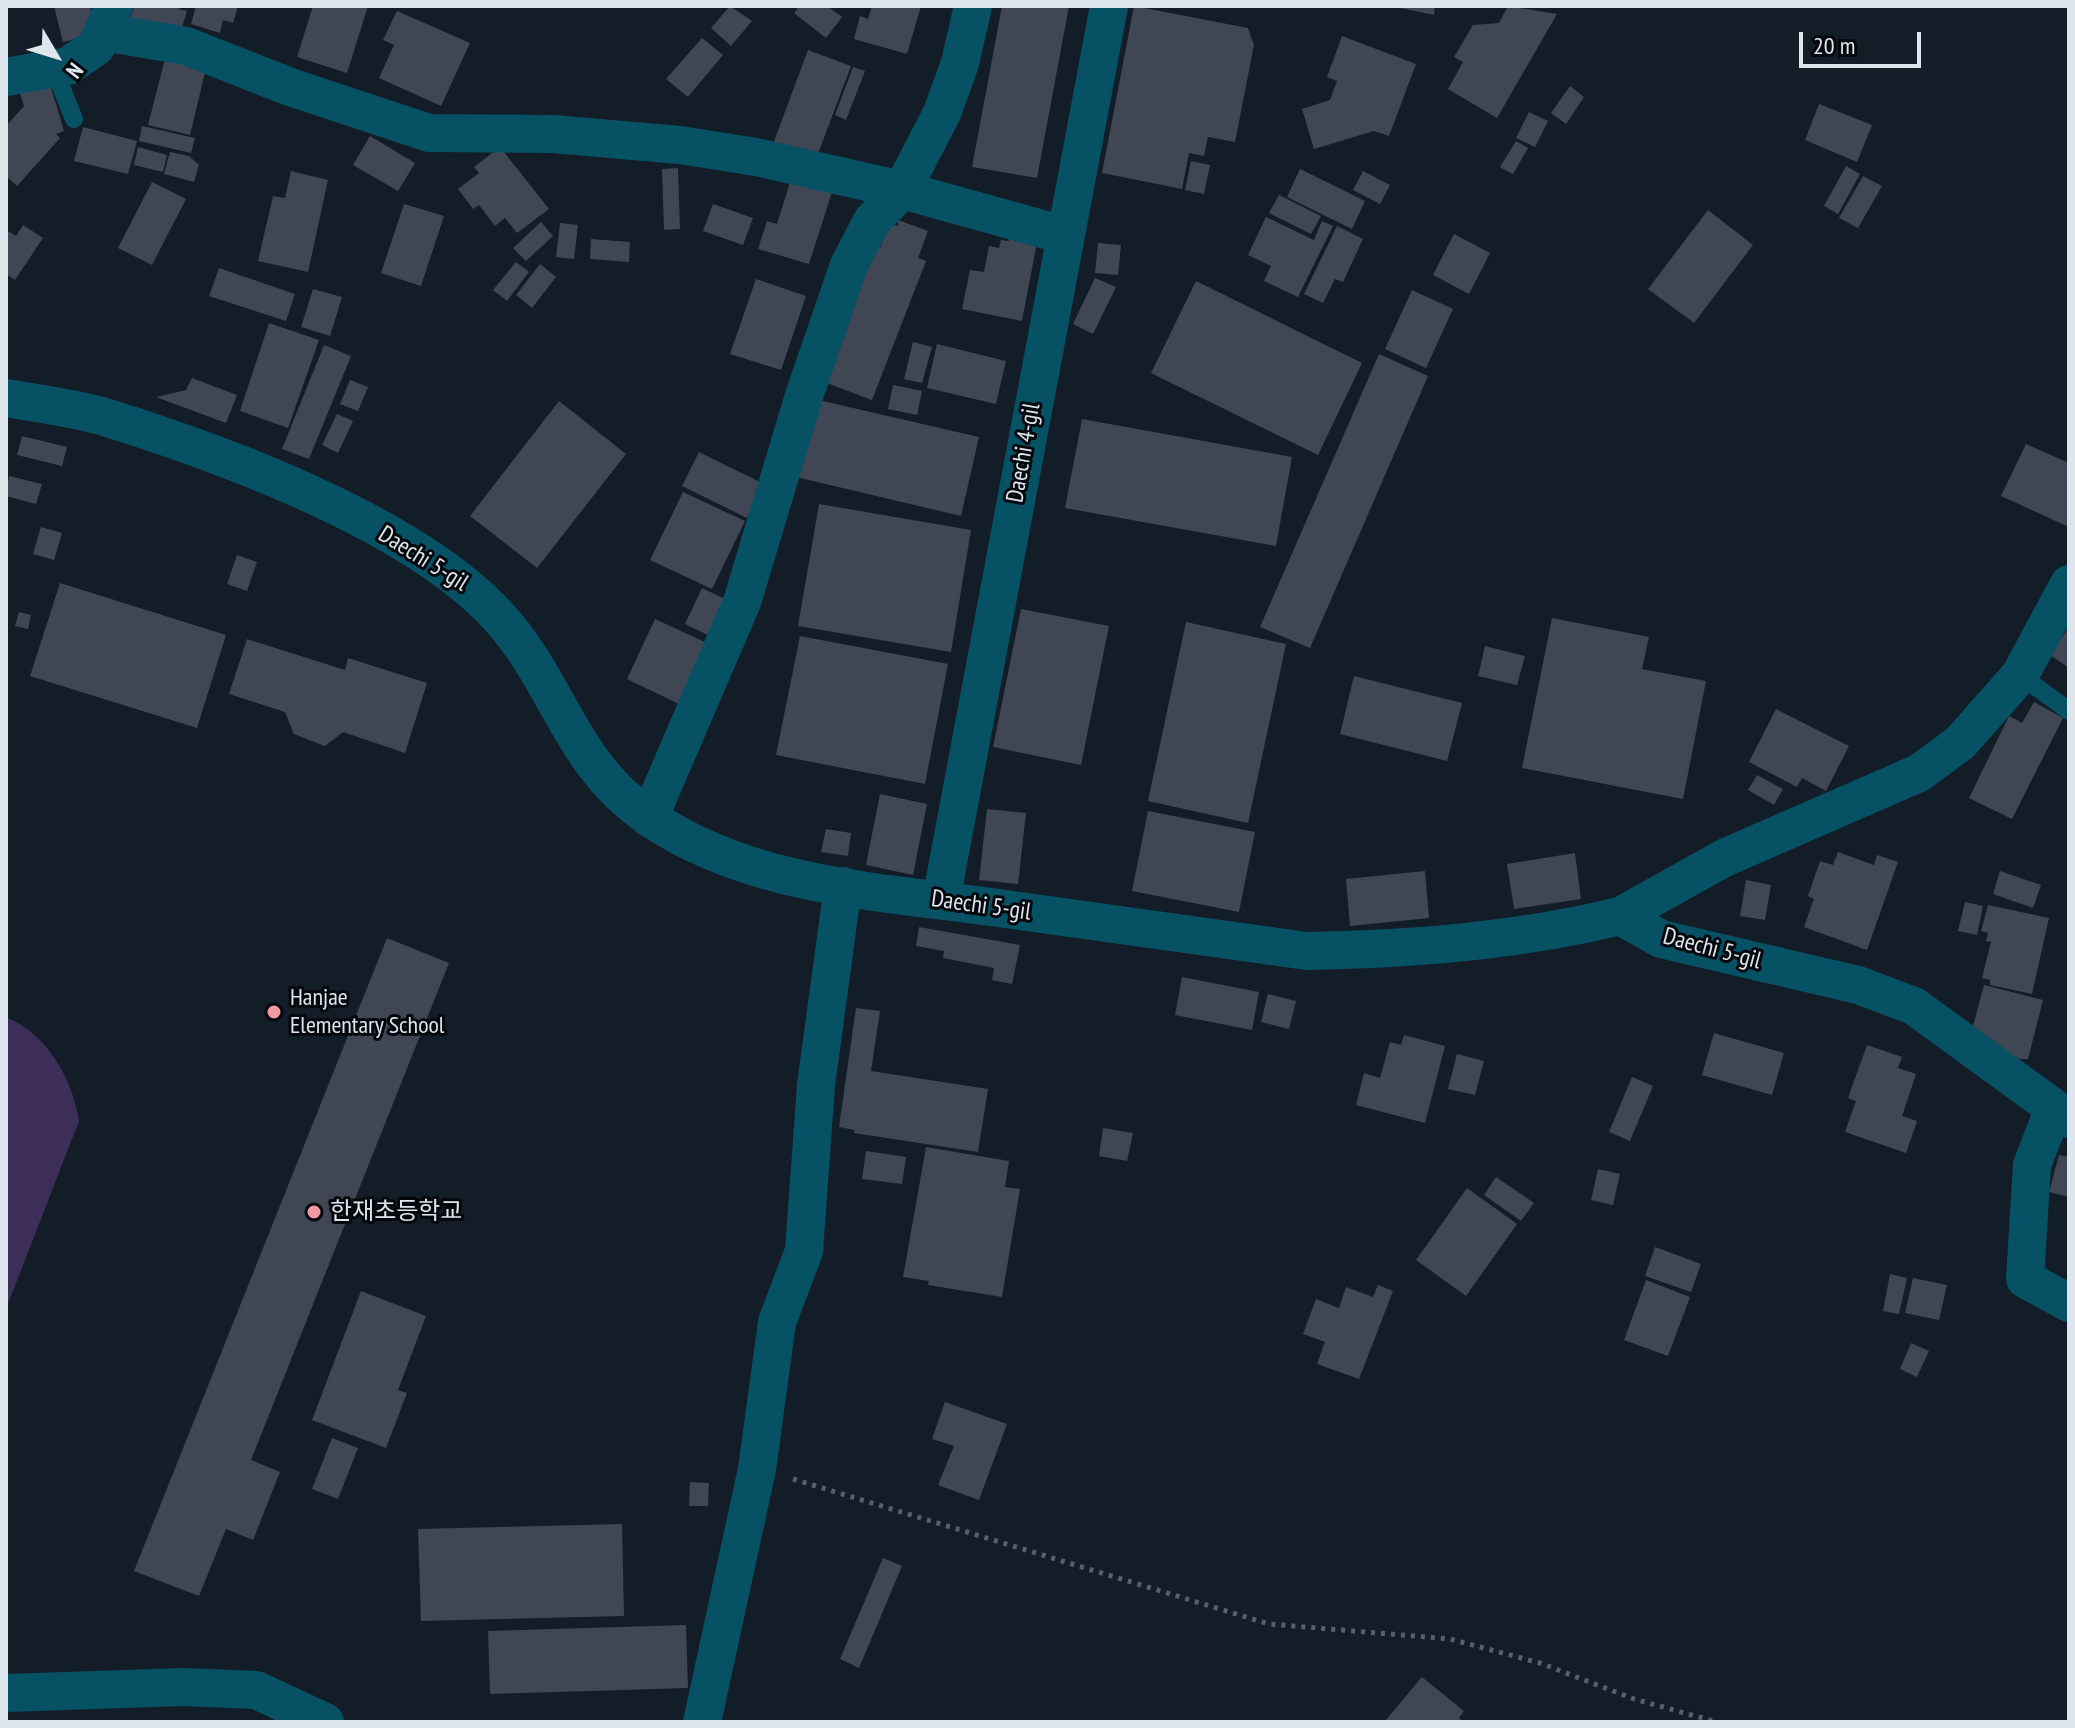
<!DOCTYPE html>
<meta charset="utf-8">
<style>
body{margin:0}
#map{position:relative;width:2075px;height:1728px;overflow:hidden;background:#121d27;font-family:"PT Sans Narrow",sans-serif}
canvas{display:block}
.frame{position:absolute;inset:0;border:8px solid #dee5ec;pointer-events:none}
.north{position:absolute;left:16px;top:16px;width:80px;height:80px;-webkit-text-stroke:6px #04070b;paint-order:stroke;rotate:128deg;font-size:22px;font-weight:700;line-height:32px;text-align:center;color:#dee5ec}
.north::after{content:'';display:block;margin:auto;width:28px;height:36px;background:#dee5ec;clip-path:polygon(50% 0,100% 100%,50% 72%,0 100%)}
.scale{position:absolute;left:1799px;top:32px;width:122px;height:36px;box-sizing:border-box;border:4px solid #dee5ec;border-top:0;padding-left:10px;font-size:24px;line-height:28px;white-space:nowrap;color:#dee5ec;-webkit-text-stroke:6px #04070b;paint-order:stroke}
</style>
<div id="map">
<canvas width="2075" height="1728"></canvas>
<div class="frame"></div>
<div class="north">N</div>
<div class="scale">20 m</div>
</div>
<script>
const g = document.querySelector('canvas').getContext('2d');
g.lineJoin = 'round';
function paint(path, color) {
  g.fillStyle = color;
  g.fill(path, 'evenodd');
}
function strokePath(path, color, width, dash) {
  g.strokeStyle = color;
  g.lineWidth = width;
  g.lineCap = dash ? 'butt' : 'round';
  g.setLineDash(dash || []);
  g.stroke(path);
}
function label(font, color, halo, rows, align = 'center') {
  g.font = font + ' "PT Sans Narrow","Noto Sans KR",sans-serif';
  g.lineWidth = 6;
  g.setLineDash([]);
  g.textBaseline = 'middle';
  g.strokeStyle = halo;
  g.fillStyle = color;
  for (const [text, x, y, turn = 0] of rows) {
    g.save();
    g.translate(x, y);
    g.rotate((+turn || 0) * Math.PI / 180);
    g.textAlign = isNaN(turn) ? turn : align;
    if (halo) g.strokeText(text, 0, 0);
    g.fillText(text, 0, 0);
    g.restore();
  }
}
paint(new Path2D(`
 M6,1017c42,18 66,61 73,104l-73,188z`), '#3c2e59');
paint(new Path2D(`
 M54,6h36l7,28 -34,8z
 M134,6h45v3l8,2 -8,26 -50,-14z
 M196,6h42l-5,17 -10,-3 -3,13 -29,-9z
 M313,6h55l-21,67 -50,-16z
 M730,6l22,15 -21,25 -20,-18z
 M799,6h28l15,11 -16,21 -32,-25z
 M872,6h49l-14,48 -53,-15 6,-23 8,3z
 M1002,6h67l-32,172 -65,-11z
 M1134,6l114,22 6,17 -19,97 -27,-5 -4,19 -15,-3 -7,36 -80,-16z
 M1390,6h45l-1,9z
 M1508,6l49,8 -60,104 -49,-29 15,-27 -9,-5 19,-32 26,-2z
 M397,11l73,32 -29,63 -62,-28 15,-33 -11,-5z
 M1342,36l74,28 -27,72 -15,-5 -60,18 -12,-40 28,-9 7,-19 -10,-4z
 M702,38l21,17 -35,42 -22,-18z
 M808,50l43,16 -35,93 -43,-15z
 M166,55l41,9 -17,71 -42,-10z
 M853,67l12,4 -19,49 -11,-5z
 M50,84l14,47 -8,3 4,4 -43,48 -11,-10v-50l18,-20 -4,-13z
 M1570,86l14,11 -18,27 -15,-11z
 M1819,104l53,21 -15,37 -52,-22z
 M1529,112l19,9 -13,26 -19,-9z
 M142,126l53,12 -4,15 -52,-12z
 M83,127l54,14 -9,33 -54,-13z
 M370,136l45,27 -17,28 -45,-26z
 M1516,141l12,7 -15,26 -13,-7z
 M138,147l29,8 -4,17 -29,-7z
 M500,147l49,62 -32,24 -12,-15 -10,8 -16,-21 -6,4 -15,-20 21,-16 -5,-6z
 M170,152l19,4 10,9 -5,17 -30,-8z
 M1191,161l19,4 -6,29 -19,-4z
 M1846,166l14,8 -22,40 -14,-8z
 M678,168l2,61 -16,1 -2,-61z
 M1300,169l65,32 -13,28 -65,-32z
 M291,171l37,9 -20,92 -50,-11 15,-65 12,2z
 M1363,171l27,14 -10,19 -27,-14z
 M1863,176l19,10 -24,42 -19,-10z
 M791,179l41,13 -23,72 -51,-15 9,-28 10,3z
 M152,182l34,17 -34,66 -34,-17z
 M1279,195l42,21 -10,18 -42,-21z
 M404,204l40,12 -23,70 -40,-13z
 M713,204l40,14 -10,27 -40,-14z
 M1708,210l45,35 -59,78 -46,-34z
 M1266,217l48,23 8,-19 11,5 -35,71 -34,-16 7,-15 -23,-11z
 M898,220l30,11 -10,27 8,3 -54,139 -48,-18 51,-136 5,2 10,-25 8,3z
 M541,222l12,14 -27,25 -13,-13z
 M560,223l18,2 -4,34 -18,-2z
 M23,225l20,13 -28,42 -9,-6v-44l10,6z
 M1337,226l26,13 -20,43 -8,-3 -12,24 -19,-9z
 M1010,232l28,5 -16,84 -60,-12 8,-39 14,2 5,-26 10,2 2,-8 8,1z
 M1454,234l36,19 -21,41 -36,-19z
 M591,239l39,3 -1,20 -39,-3z
 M1098,243l23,2 -3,30 -23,-2z
 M516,262l13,10 -22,29 -14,-11z
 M540,264l16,13 -24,31 -16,-13z
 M219,268l76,26 -9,27 -77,-25z
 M1095,278l21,9 -23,47 -20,-10z
 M756,279l50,17 -25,74 -51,-16z
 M1196,281l166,82 -44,92 -167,-82z
 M313,289l29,8 -12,39 -29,-9z
 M1412,290l41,19 -27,59 -41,-19z
 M269,323l50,17 -31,88 -48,-17z
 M913,342l19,5 -10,36 -18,-4z
 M937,344l69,17 -10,43 -69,-16z
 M324,345l27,11 -42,103 -27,-10z
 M1379,354l49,22 -118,272 -50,-21z
 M192,378l45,17 -11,28 -70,-26 30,-7z
 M350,380l18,7 -10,24 -18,-7z
 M893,385l29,6 -5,24 -29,-6z
 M814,399l165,38 -18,79 -165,-39z
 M559,401l67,53 -89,114 -67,-52z
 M337,414l16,7 -15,32 -16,-8z
 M1082,419l210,38 -16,89 -211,-38z
 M22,436l45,11 -5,19 -45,-11z
 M2026,444l43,19v64l-68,-31z
 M699,452l65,32 -17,34 -65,-32z
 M9,476l33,8 -6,20 -30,-8z
 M683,492l62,29 -33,68 -62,-29z
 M819,504l152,26 -20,122 -153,-26z
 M41,527l21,6 -8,27 -21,-6z
 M237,555l20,7 -10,29 -20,-7z
 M60,583l166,52 -29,93 -167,-52z
 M702,588l25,12 -17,36 -25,-12z
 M1021,609l88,17 -28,139 -88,-18z
 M19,612l12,3 -3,14 -13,-3z
 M1552,618l97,19 -7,32 64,12 -23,118 -161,-31z
 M655,619l54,25 -28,61 -54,-26z
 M1186,622l100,22 -38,179 -100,-22z
 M2069,627v41l-19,-13z
 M800,636l148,28 -23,120 -149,-29z
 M247,639l98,31 3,-12 79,25 -22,70 -62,-21 -18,14 -31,-12 -9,-22 -56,-18z
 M1485,646l40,10 -8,29 -39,-9z
 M1354,676l108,27 -15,58 -107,-27z
 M2034,702l29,16 -51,101 -43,-21 40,-82 13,7z
 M1776,709l73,37 -23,45 -24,-13 -5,9 -48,-25z
 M1757,775l26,14 -9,16 -26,-15z
 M880,794l47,10 -14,71 -47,-10z
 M987,809l39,4 -8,71 -39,-4z
 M1148,811l107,21 -16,80 -107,-21z
 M826,829l25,4 -3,23 -27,-4z
 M1838,852l36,13 3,-10 21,7 -31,88 -63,-23 10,-28 -6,-3 12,-35 13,4z
 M1575,853l6,46 -67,10 -7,-45z
 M1425,871l4,47 -79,8 -4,-47z
 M2000,871l41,14 -8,23 -40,-14z
 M1746,880l25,5 -6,35 -25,-4z
 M1965,902l18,4 -6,29 -19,-4z
 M1988,905l61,13 -17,76 -42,-9v-5l-8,-2 9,-36 -5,-1 2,-8 -7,-2z
 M919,927l101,18 -8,39 -20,-4 2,-12 -51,-10 1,-7 -28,-5z
 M387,938l62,25 -198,497 29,12 -27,68 -27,-11 -27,67 -65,-25z
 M1182,977l77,15 -7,38 -77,-15z
 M1984,985l59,15 -15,59h-11l-44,-33z
 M1268,994l28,7 -7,28 -28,-7z
 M856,1008l24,3 -9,60 117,18 -10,63 -124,-19 1,-3 -16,-3z
 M1714,1033l70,20 -12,42 -70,-20z
 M1404,1035l41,11 -20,77 -69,-18 8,-32 16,5 10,-36 11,3z
 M1867,1045l35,12 -4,11 18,6 -14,42 15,5 -11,32 -61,-21 11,-31 -8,-3z
 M1457,1054l27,7 -9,34 -27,-6z
 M1632,1077l21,9 -23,55 -21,-9z
 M1103,1128l30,5 -6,28 -28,-5z
 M926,1147l83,14 -4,26 15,2 -18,108 -74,-12 1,-4 -26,-4z
 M866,1151l40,6 -4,27 -40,-5z
 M2059,1155l10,2v40l-20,-5z
 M1598,1169l22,5 -7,31 -22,-5z
 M1496,1177l38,26 -13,18 -37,-26z
 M1467,1188l50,36 -51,72 -50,-36z
 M1655,1247l46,17 -10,28 -46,-16z
 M1890,1274l17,4 -8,36 -16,-3z
 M1913,1278l34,7 -8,35 -34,-7z
 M1646,1280l44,17 -22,59 -44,-16z
 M1378,1285l15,6 -34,88 -42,-15 8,-22 -22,-8 13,-35 23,9 7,-21 27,10z
 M361,1291l65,25 -28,74 9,3 -21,55 -74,-28z
 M1911,1343l18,8 -12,26 -17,-8z
 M945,1402l62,22 -28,76 -41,-15 16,-39 -22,-7z
 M332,1438l26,10 -20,51 -26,-10z
 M690,1482l19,1 -1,23h-19z
 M622,1524l2,92 -203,5 -3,-92z
 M883,1558l19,8 -43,102 -19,-9z
 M686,1625l2,63 -198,6 -2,-63z
 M1422,1677l42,34 -5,7 5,4h-80z`), '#414654');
strokePath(new Path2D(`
 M793,1479l476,145 181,15 90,24 94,36 83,23`), '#576069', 5, [4, 6]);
strokePath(new Path2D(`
 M54,69l20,50
 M2020,675l49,36`), '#065264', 18);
strokePath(new Path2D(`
 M103,32l83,14 104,41 139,46 124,1 127,11 76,12 146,33 162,45
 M6,77l62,-11 28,-19 18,-41
 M6,398c34,6 69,10 102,20 121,38 315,109 397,206 56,66 67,141 145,194 100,68 225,73 341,89 105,15 210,30 316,44 105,-2 210,-10 313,-35l41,23 197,46 56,21 155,113
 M649,818l93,-216 62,-206 45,-131 23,-44 30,-31 40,-77 18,-50 13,-57
 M941,900l168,-894
 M1620,916l104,-58 195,-85 41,-30 60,-68 49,-91
 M2054,1108l-22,57 -7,114 44,24
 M6,1693l177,-6 73,3 69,32
 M702,1722l55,-253 20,-147 27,-71 12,-166 27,-199`), '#065264', 38);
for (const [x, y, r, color] of [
 [274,1012,8,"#f49aa3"],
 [314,1212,8,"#f49aa3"]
]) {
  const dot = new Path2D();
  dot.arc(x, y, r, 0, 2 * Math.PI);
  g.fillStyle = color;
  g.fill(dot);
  strokePath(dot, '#04070b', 3);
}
label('24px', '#dee5ec', '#04070b', [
 ["Daechi 4-gil",1024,453,-80],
 ["Daechi 5-gil",423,559,32],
 ["Daechi 5-gil",981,906,8],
 ["Daechi 5-gil",1712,949,15]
]);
label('24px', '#dee5ec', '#04070b', [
 ["Hanjae",290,998],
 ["Elementary School",290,1026],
 ["한재초등학교",330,1212]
], 'left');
</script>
